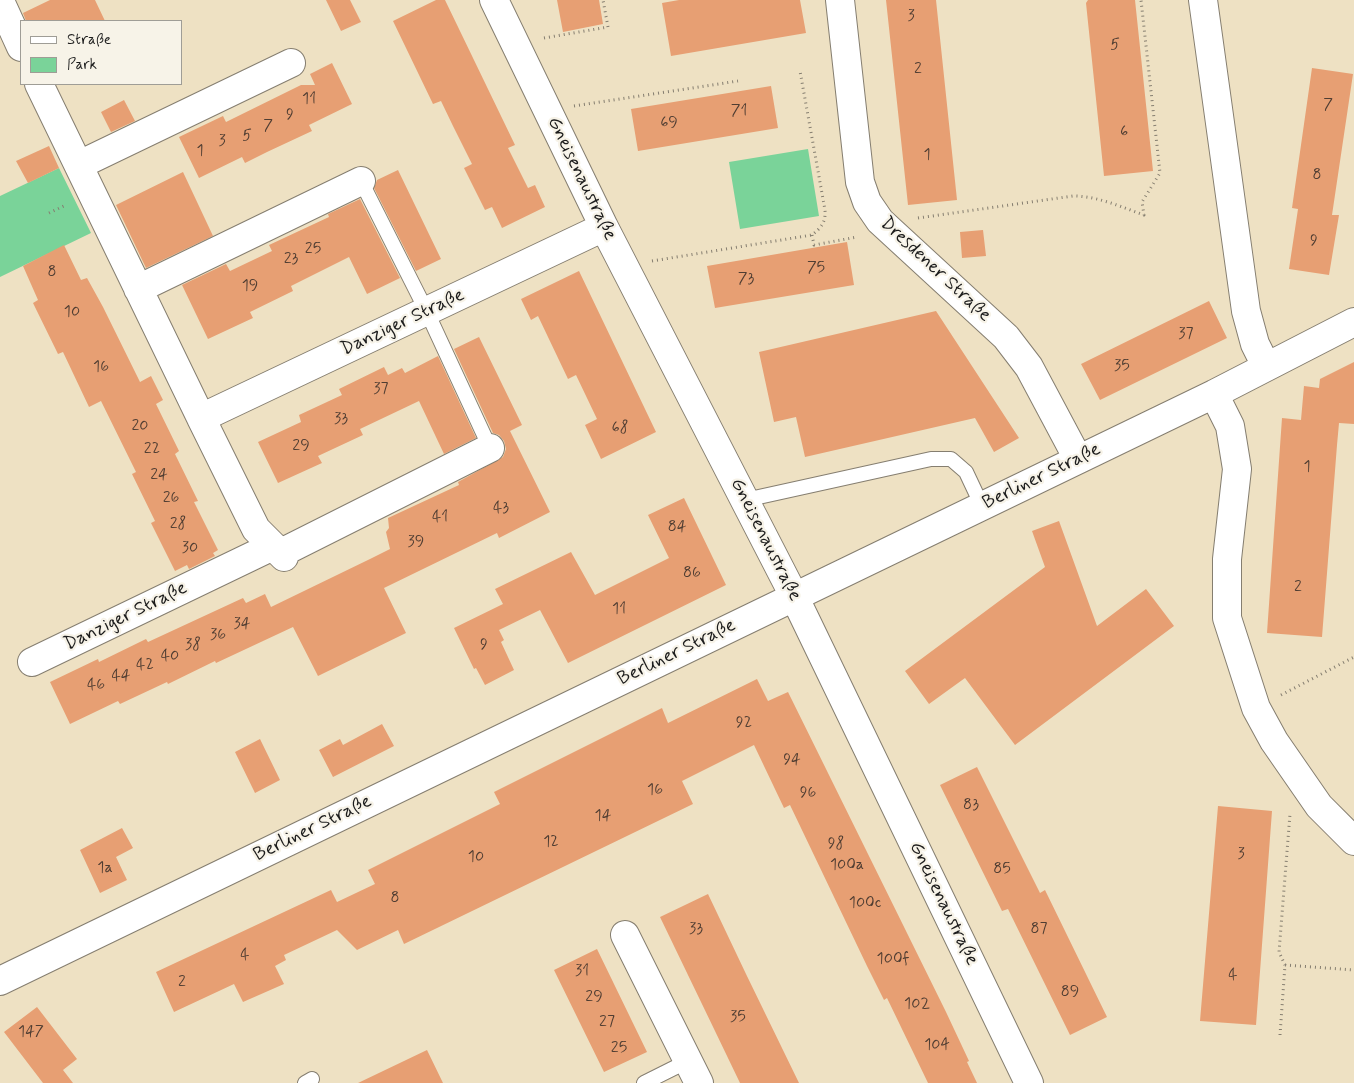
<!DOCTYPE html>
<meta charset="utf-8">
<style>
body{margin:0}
#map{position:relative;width:1354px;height:1083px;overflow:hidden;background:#eee1c3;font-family:Mynerve,sans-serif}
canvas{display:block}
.legend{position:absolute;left:20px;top:20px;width:162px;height:65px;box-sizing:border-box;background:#f7f3e8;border:1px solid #9f9d96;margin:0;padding:6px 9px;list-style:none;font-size:15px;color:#1c1c1c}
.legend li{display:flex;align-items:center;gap:10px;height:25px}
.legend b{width:25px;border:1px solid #9f9d96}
</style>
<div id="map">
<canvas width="1354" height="1083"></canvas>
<ul class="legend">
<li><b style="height:6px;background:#fff"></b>Straße</li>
<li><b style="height:14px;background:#7ad399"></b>Park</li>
</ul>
</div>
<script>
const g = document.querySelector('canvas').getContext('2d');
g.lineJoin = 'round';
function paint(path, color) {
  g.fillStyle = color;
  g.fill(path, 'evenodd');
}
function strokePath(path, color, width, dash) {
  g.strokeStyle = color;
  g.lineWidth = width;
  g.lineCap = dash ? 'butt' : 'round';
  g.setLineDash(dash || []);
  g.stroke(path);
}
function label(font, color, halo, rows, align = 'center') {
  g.font = font + ' Mynerve,sans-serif';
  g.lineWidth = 4.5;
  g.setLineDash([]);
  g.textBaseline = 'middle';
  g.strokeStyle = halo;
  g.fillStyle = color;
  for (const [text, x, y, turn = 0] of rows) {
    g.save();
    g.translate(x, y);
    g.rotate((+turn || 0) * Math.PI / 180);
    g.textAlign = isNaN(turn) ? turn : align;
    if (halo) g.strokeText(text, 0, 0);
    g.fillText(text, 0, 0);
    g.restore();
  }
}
paint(new Path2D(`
 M808,149l11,67 -79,13 -11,-67z
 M59,168l32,65 -91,44v-81z`), '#7ad399');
paint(new Path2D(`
 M50,0h45l10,21h-79l-3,-8z
 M326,0h24l11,22 -20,9z
 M436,0h9l70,145 -7,3 20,40 7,-3 10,22 -43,21 -10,-21 -7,3 -21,-42 8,-4 -19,-38 -12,-25 -8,3 -40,-83z
 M557,0h42l4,24 -40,8z
 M679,0h121l6,33 -135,23 -9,-53z
 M886,0h50l21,200 -49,5z
 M1088,0h47l18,171 -49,5 -18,-173z
 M332,63l20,41 -43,21 3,6 -45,21 -22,11 -3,-6 -43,21 -20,-41 44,-21 3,6 75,-37h14l-5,-11z
 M1312,68l41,6 -21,141h7l-10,60 -40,-6 9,-60 -6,-1z
 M771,86l7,42 -140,23 -7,-42z
 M124,100l11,21 -24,11 -10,-20z
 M49,146l10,22 -31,15 -12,-22z
 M398,170l43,89 -25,12 -42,-83 3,-8z
 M183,172l30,64 -67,32 -30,-63z
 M360,199l40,79 -33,16 -18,-37 -58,29 2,5 -43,21 3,6 -45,21 -26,-54 44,-21 4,7 42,-20 -3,-6 60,-28 -1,-3z
 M983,230l3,26 -24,2 -2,-26z
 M847,242l7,43 -139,23 -8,-42z
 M64,245l17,35 6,-2 16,29 37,75 11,-6 12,24 -7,4 23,47 -4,3 23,47 -4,1 24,48 -5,3 2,3 -26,13 -2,-4 -12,6 -24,-48 4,-2 -23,-47 4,-2 -35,-71 -12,6 -26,-55 -5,2 -25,-51 5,-3 -15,-34z
 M579,271l77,161 -55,27 -16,-34 12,-6 -21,-44 -8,4 -30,-63 -7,4 -10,-21z
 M1209,301l18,37 -127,62 -19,-36z
 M936,311l83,127 -25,14 -19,-34 -170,39 -9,-40 -22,5 -15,-70z
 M479,337l43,88 -12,6 40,81 -51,26 -2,-5 -113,55 22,45 -88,43 -25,-49 -77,36 -1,-2 -47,23 -1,-2 -47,22 -2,-3 -48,23 -20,-42 48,-23 1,3 47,-23 2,3 95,-44 3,5 19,-9 6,13 99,-48 20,-10 -4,-17 3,-4 -1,-10 71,-33 -1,-3 45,-25 3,-8 -2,-8 -5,-6 -6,-2 -39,-84z
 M438,356l38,82 -32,16 -25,-53 -59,28 3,6 -45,21 4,7 -44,20 -20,-41 43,-20 -2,-7 43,-20 -3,-6 45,-22 4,8 14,-7 3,5z
 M1354,362v62l-15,-1 -2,22 -15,192 -55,-4 15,-215 19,2 3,-34 15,2 1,-9z
 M684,498l42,87 -158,78 -28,-53 -41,20 5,10 -3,2 13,28 -29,15 -9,-17 -2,1 -20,-41 49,-24 -8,-15 76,-37 24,43 74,-37 -21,-43z
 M1059,521l38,105 49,-37 28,37 -159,119 -50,-67 -36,26 -24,-33 140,-104 -13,-36z
 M757,679l11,22 20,-9 158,320 23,49 -2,1 10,21h-49l-41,-85 -3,2 -17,-34 -77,-161 -6,3 -30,-63 -72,36 11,23 -289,140 -6,-14 -41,20 -20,-20 -53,25 2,5 -11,6 9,18 -41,18 -9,-18 -60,28 -18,-40 175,-82 6,12 38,-18 -7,-14 132,-66 -6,-12 168,-84 6,15z
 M382,724l12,22 -61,31 -14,-27 21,-11 3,6z
 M260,739l20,41 -25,13 -20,-41z
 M977,767l63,126 5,-3 62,127 -37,18 -62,-126 -6,2 -62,-126z
 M1218,806l54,5 -16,214 -56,-4z
 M122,828l11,20 -17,9 11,23 -27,13 -20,-43z
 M708,894l38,80 53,109h-59l-25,-52 -55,-114z
 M597,949l50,103 -43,20 -50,-102z
 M37,1007l40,52 -14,11 10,13h-30l-39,-51z
 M427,1050l16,33h-85z`), '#e79f73');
const service = new Path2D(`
 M361,181l66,131 63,136
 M745,500l186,-41h20l15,13 16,34
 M305,1083l7,-4
 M644,1083l44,-22`);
const minor = new Path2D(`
 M494,0l110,227 190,369 235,487
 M840,0l20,182 7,20 13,19 126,116 23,30 49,92
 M1203,0l43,311 9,33 11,22
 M0,1l21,46
 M39,84l162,334 403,-191
 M79,165l212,-102
 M138,289l223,-108
 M1214,394l16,32 7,43 -10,90v59l29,90 18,33 45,65 35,35
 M201,418l55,111 28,28
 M281,553l209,-105
 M32,662l241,-116
 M625,935l74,148
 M0,981l1214,-587 140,-72`);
strokePath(service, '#857e70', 16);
strokePath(minor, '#857e70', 30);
strokePath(new Path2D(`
 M544,38l64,-11 -5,-27
 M574,106l164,-25
 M49,213l17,-8
 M918,218l155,-22c25,0 48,11 71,19l-2,-13 18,-29 -19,-173
 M812,235l2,10 43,-8
 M652,261l160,-26c9,-7 14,-13 13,-25l-25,-139
 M1281,695l73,-38
 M1285,965l69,5
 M1280,1035l5,-70 -6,-13 11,-138`), '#857e70', 3, [1, 4]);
strokePath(service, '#fff', 14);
strokePath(minor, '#fff', 28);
label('16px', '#4f3d32', null, [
 ["3",911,17],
 ["5",1115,46],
 ["2",918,70],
 ["11",309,100],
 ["7",1328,106],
 ["71",739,112],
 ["9",290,116],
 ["69",669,124],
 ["7",268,127],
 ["6",1124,133],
 ["5",247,137],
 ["3",222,142],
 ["1",200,152],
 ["1",927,156],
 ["8",1317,176],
 ["9",1314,242],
 ["25",313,250],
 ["23",291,260],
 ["75",816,269],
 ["8",52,273],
 ["73",746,280],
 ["19",250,287],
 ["10",72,313],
 ["37",1186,335],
 ["35",1122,367],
 ["16",101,368],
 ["37",381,390],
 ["33",341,420],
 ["20",140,427],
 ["68",620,429],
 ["29",301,447],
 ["22",152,450],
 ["1",1307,468],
 ["24",159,476],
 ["26",171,499],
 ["43",501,509],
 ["41",440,518],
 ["28",178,525],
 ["84",677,528],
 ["39",416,543],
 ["30",190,549],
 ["86",692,574],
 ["2",1298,588],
 ["11",619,610],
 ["34",242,625],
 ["36",218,636],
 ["38",193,646],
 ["9",484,646],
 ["40",170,657],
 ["42",145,666],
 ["44",121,677],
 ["46",96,686],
 ["92",744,724],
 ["94",792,761],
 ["16",655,791],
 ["96",808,794],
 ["83",971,806],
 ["14",603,817],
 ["12",551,843],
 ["98",836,845],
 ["3",1241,855],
 ["10",476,858],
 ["100a",847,866],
 ["1a",105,869],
 ["85",1002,870],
 ["8",395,899],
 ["100c",865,904],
 ["33",696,930],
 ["87",1039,930],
 ["4",245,956],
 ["100f",893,960],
 ["31",582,972],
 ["4",1233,976],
 ["2",182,983],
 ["89",1070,993],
 ["29",594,998],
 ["102",917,1005],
 ["35",738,1018],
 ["27",607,1023],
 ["147",31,1033],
 ["104",937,1046],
 ["25",619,1049]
]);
label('19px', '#1c1c1c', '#f7f3e8', [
 ["Gneisenaustraße",581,179,64],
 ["Dresdener Straße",935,270,43],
 ["Danziger Straße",403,323,-25],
 ["Berliner Straße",1042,477,-26],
 ["Gneisenaustraße",765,540,63],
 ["Danziger Straße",126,617,-26],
 ["Berliner Straße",677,653,-26],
 ["Berliner Straße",313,829,-26],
 ["Gneisenaustraße",943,904,64]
]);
</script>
